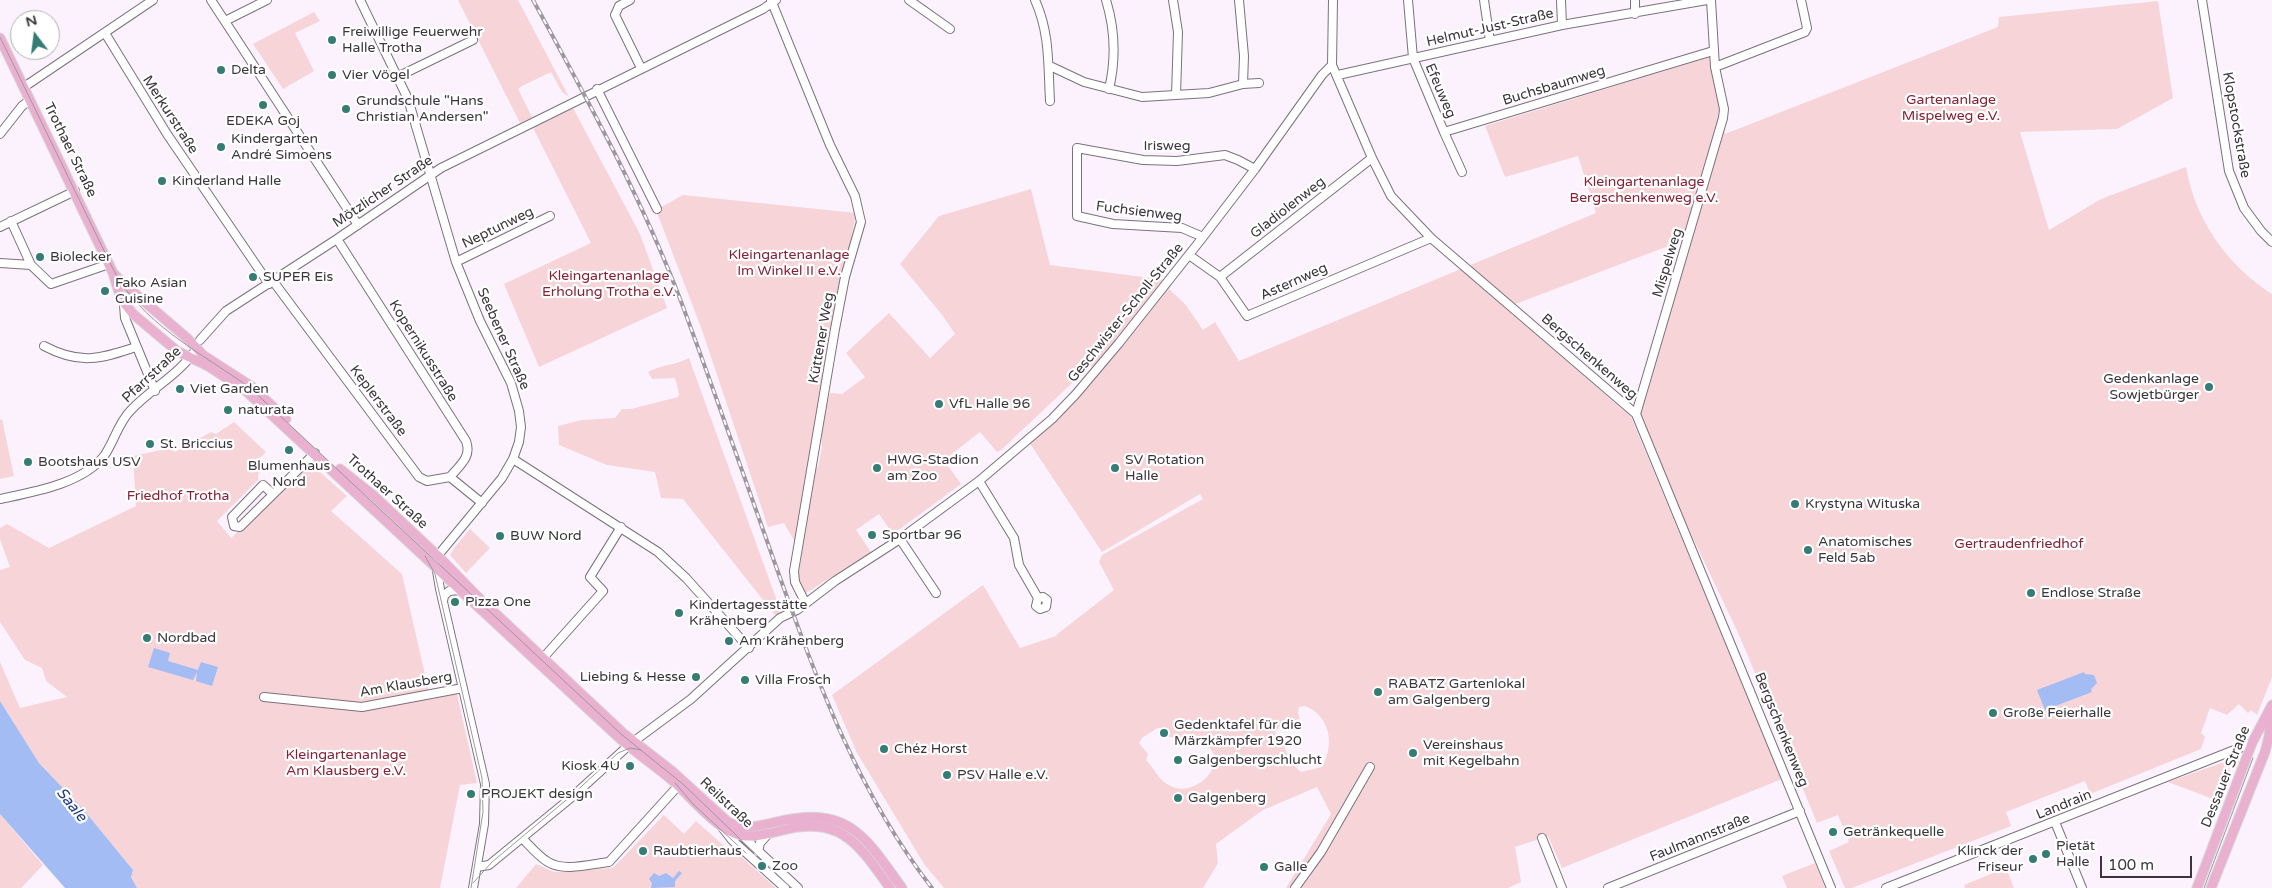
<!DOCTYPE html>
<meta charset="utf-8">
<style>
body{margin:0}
#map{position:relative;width:2272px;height:888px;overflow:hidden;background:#fcf2fe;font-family:"Varela Round",sans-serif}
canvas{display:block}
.north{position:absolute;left:10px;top:10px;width:50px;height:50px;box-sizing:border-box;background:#fff;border:1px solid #b1afb1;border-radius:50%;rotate:345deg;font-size:14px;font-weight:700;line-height:20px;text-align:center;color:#3b363c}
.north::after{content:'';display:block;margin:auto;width:18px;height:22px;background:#357c74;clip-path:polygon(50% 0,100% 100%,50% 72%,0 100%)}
.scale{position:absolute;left:2100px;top:856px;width:92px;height:22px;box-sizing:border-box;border:2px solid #3b363c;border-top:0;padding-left:6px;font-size:15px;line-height:18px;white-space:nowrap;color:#3b363c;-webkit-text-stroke:4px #fff;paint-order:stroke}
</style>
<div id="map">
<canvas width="2272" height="888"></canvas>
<div class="north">N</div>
<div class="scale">100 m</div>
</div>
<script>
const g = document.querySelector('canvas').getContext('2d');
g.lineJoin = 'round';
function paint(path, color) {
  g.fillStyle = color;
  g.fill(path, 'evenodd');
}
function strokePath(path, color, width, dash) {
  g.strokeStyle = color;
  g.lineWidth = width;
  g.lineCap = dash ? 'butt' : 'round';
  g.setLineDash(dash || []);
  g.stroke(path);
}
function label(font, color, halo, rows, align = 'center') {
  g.font = font + ' "Varela Round",sans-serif';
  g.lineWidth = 4.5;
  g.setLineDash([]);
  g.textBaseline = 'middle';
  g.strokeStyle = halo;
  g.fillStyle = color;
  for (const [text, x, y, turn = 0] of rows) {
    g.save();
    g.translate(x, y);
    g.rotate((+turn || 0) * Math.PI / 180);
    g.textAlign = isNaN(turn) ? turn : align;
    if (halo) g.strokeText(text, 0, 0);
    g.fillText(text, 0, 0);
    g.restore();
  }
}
paint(new Path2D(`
 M458,0h60l51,97 -7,-5 -11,-20 -29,14 -4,3 14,28 -12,6z
 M2158,1l15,97 -56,31 -97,3 29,98 52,-31 85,-32c9,53 41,98 86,127v383l-15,38 -6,-5 -3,3 -9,-9 -12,11 -17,-7 -9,25 4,4 -4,12 -111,45 -5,-13 -79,31 5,14 -159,62h-7l-16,-37 20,-9 -11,-27 -21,8 -77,-186 -105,-221 49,-176 -179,68 126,109 135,324 21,36 -225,91 -14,-32 -33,11 6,35 -13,6h-222l45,-74 -14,-27 -54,23 -47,34 2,19 -15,25h-259l-20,-24 -67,-111 -25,-58 151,-110 37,63 36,-12 2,3 -2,-4 58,-45 -15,-28 3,-7 101,-56 -3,-5 -98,58 -73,-110 30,-23 53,-64 -25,14 -86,81 -4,2 -17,-20 -36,28 17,24 -68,50 -14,-20 -23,16 15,22 -65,41 -8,-15 17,-111h3l4,-20 -1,-18 9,-36 12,1 23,-17 -19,-24 43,-40 41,45 25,-24 -12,-18 -43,-52 39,-48 92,-27 19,76 124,16 -5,8 16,15 18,26 12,-8 24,39 357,-148 -18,-57 -73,21 -20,-51 225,-69 1,12 11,43 3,22 273,-107 1,-10zM1305,706c25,10 30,38 17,61l-21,5c-15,-12 -13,-26 -26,-39l7,-10 18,-4 -2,-6 1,-6zM1157,728h4l6,8c8,3 13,2 20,-2 56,18 13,64 -14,53 -14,-5 -18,-18 -27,-27l2,-6 -9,-11 3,-5z
 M314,12l6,9 -25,12 19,38 -31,18 -30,-45z
 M573,108l67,126 27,74 -128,59 -35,-83 87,-41 -58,-115z
 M683,195l173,18 -44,224 -13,104 -4,1 -11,-19 -16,4 -66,-197 -46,-120z
 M689,358l92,254 -6,3 -92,-116 -22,-1 -6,-26 -48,-7 -48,-20 -1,-19 24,-6 33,-2 7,-9h9l47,-12 1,-3 -4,-16 -23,1 -4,-7c13,-7 28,-7 41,-14z
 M2,419l12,57 -14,3v-59z
 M234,422l32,30 -10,10 7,6 -5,6v6l-41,41 14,17 80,-74 36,32 -16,15 71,63 27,118 27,-2 21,93 -17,2 -20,103h-303l-6,-11 2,-7 -50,-61 -44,-46 -39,-62v-39l20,46 47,-11 -21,-16 -4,-13 -17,-8 -25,-38v-52l10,-3 -10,-28v-11l7,-4 42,24 87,-42 -3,-50 38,-8 4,4 36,-20 5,2z
 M470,529l20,19 -24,25 -16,-18 5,-8z
 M2227,761l4,13 -10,28 -53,-20z
 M0,814l43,51 -22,23h-21z
 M664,815l20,19 12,-13 34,30 7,2 39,35h-260l20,-24 18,8 59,-4z
 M1815,863l10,25h-38l-5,-12z
 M2006,868l8,20h-49l-1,-3z`), '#f6d4d7');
paint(new Path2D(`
 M154,648l16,5 -2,8 30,9 3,-8 17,5 -6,19 -16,-5 1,-9 -4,8 -45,-13z
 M2084,672l1,2 9,1 3,8 -6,6 1,3 -47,18 -8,-20z
 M0,701l39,62 44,46 50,61 -2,7 6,11h-72l-65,-74z
 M679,871l3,2 -7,8v6l-24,1 1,-5 -3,-4 5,-6 5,3 7,-3 7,5z`), '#a3bcf4');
const minor = new Path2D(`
 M211,0l147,225
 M360,0l48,99 48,163 24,59 31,62 8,28 2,16 -2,15 -6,17 -11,19 -62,75 -4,12 4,24 45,195 -1,40 -11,64
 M630,0l-11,6 -4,9 26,53
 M771,0l59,145 25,51 6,26 -16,55 -10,52 -41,242 1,11 10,20
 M909,0l41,29
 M1035,0c15,33 13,65 15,101
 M1106,0c9,29 10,59 3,89
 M1173,0l5,32 -2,63
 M1239,0l5,56 -1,28
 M1333,0l-1,65 40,93 19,38 40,42 205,176 195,474
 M1408,0l5,58 31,74
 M1484,0l6,41
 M1561,0l1,25
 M1635,0v14
 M2202,0l27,171 15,37 17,23 11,11
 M225,21l42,-21
 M105,33l62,101 102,150
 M1050,66l34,16 58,15 67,-4 34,-9 16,-1
 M1715,67l90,-35 2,-4 -6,-28
 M1338,75l224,-50 145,-25
 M397,77l76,-37
 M24,87l129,-87
 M597,89l60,120
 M0,134l22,-28 8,-6
 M1462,172l-18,-40 269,-81
 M11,221l20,44 20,19 58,-20
 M0,227l75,-36
 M1203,237l-21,-9 -69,-4 -36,-8v-68l66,12 34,1 48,-6 13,5 17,9
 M337,239l129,202c6,16 -6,24 -16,36
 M1189,255l31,22 27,39 184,-78
 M456,262l94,-46
 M0,263l31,2
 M1220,277l152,-119
 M273,281l146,196 8,4 23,-4
 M124,305l1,13 30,73
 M200,340l26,-29 111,-72 104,-71 322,-159 13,-9
 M44,346c36,19 56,13 92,1
 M1636,414l87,-296 1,-9 -9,-42 -4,-67
 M513,459l145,93 28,26 63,70
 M450,477l32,26
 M979,481l35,57 5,27 19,33 -2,8 4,3 6,-2 1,-7 -4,-3 -5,1
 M273,494l-10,-9 -31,32 2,9 6,1 75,-74
 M0,499c33,-7 82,-15 104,-43 10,-14 14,-33 27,-46 21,-22 49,-36 66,-62
 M900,539l36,54
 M443,601l1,-5 5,-5 11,-1
 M543,658l60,-67 -13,-14 31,-50
 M264,697l98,10 101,-19
 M633,742l58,-43 89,-81 17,-8 38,-29 65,-42 79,-58 73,-62 24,-25 43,-51 84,-106 52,-68 67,-94 10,-10
 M2055,822l27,66
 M721,826l11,14 53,48
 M740,834l58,54
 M522,838c8,8 16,18 26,24 16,10 43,2 61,0l69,-76
 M1542,838l20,50
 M758,852l2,-9 8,-9
 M477,867l12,-2 83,-68 56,-51
 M1295,888l26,-36 49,-85
 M1608,888l192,-77
 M1886,888l366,-145`);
const major = new Path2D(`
 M0,38l113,235 8,26 12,15 44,37 31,15 38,25 370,344c18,17 39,30 57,46 18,16 39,43 61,52 14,6 30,2 45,-2 62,-16 78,11 111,57
 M113,273l12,12 63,54 15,16 48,31 35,33
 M340,469l33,26 65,61 41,42 144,135 49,38 56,51c16,8 32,4 48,0 72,-17 88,13 126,66
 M2197,888l55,-145 20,-38
 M2211,888l54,-136 4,-16 2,-25`);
strokePath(minor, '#7c717f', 10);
strokePath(major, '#d8d7d8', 11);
strokePath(minor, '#fff', 8);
strokePath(major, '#e9b0d0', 9);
strokePath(new Path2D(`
 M0,37l112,230c27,55 89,86 137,120l372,347 63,51 107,103
 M425,556l10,18 47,204 1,34 -12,76
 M675,783l19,22 52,48
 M473,883l19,-21 79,-66 47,-43 12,-5 11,2
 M2204,888l49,-130`), '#9e97a0', 1);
const rail = new Path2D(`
 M533,0c54,99 109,198 149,304 33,89 64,178 96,268 40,111 80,221 154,316`);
strokePath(rail, '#9e97a0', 4);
strokePath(rail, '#fff', 2, [5.5]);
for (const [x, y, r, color] of [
 [332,40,5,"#357c74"],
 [221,70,5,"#357c74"],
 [332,75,5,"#357c74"],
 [263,105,5,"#357c74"],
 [346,109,5,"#357c74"],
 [221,147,5,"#357c74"],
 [162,181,5,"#357c74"],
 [40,257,5,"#357c74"],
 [253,277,5,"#357c74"],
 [105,291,5,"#357c74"],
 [2209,387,5,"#357c74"],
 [180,389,5,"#357c74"],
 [939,404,5,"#357c74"],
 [228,410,5,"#357c74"],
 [150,444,5,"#357c74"],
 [289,450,5,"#357c74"],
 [28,462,5,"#357c74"],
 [877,468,5,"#357c74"],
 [1115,468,5,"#357c74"],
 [1795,504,5,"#357c74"],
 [872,535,5,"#357c74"],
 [500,536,5,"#357c74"],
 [1808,550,5,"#357c74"],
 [2031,593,5,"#357c74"],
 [455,602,5,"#357c74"],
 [679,613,5,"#357c74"],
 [147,638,5,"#357c74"],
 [729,641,5,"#357c74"],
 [696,677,5,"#357c74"],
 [745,680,5,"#357c74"],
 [1378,692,5,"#357c74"],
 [1993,713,5,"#357c74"],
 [1164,733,5,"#357c74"],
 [884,749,5,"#357c74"],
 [1413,753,5,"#357c74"],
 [1178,760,5,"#357c74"],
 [630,766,5,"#357c74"],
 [947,775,5,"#357c74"],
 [471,794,5,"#357c74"],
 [1178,798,5,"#357c74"],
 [1833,832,5,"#357c74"],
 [643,851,5,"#357c74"],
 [2046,854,5,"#357c74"],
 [2033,859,5,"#357c74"],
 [762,866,5,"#357c74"],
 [1264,867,5,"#357c74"]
]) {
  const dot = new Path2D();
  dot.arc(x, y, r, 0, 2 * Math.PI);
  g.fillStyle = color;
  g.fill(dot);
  strokePath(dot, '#fff', 2);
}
label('14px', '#3b363c', '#fff', [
 ["Helmut-Just-Straße",1490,28,-13],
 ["Buchsbaumweg",1554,86,-17],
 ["Efeuweg",1440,91,67],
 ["Merkurstraße",170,115,57],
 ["Klopstockstraße",2236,125,80],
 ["Irisweg",1167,146],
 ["Trothaer Straße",70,150,64],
 ["Mötzlicher Straße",383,192,-34],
 ["Gladiolenweg",1288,208,-38],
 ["Fuchsienweg",1139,212,7],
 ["Neptunweg",498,228,-26],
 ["Mispelweg",1668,263,-73],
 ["Asternweg",1294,282,-24],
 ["Geschwister-Scholl-Straße",1126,313,-51],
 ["Küttener Weg",822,338,-80],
 ["Seebener Straße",503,339,66],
 ["Kopernikusstraße",423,351,58],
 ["Bergschenkenweg",1589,357,41],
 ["Pfarrstraße",152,375,-43],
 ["Keplerstraße",378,401,53],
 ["Trothaer Straße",387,492,42],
 ["Am Klausberg",406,685,-10],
 ["Bergschenkenweg",1781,730,68],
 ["Dessauer Straße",2226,777,-68],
 ["Reilstraße",726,803,43],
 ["Landrain",2064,805,-22],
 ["Faulmannstraße",1700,838,-22]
]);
label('14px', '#3b363c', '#fff', [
 ["Freiwillige Feuerwehr",342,32],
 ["Halle Trotha",342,48],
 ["Delta",231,70],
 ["Vier Vögel",342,75],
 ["Grundschule \"Hans",356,101],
 ["Christian Andersen\"",356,117],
 ["EDEKA Goj",263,121,"center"],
 ["Kindergarten",231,139],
 ["André Simoens",231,155],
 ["Kinderland Halle",172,181],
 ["Biolecker",50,257],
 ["SUPER Eis",263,277],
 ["Fako Asian",115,283],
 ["Cuisine",115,299],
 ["Gedenkanlage",2199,379,"right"],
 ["Sowjetbürger",2199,395,"right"],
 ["Viet Garden",190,389],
 ["VfL Halle 96",949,404],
 ["naturata",238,410],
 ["St. Briccius",160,444],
 ["HWG-Stadion",887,460],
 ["am Zoo",887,476],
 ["SV Rotation",1125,460],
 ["Halle",1125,476],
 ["Bootshaus USV",38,462],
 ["Blumenhaus",289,466,"center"],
 ["Nord",289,482,"center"],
 ["Krystyna Wituska",1805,504],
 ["Sportbar 96",882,535],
 ["BUW Nord",510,536],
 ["Anatomisches",1818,542],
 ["Feld 5ab",1818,558],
 ["Endlose Straße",2041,593],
 ["Pizza One",465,602],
 ["Kindertagesstätte",689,605],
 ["Krähenberg",689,621],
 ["Nordbad",157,638],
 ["Am Krähenberg",739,641],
 ["Liebing & Hesse",686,677,"right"],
 ["Villa Frosch",755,680],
 ["RABATZ Gartenlokal",1388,684],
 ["am Galgenberg",1388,700],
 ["Große Feierhalle",2003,713],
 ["Gedenktafel für die",1174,725],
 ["Märzkämpfer 1920",1174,741],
 ["Vereinshaus",1423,745],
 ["mit Kegelbahn",1423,761],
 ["Chéz Horst",894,749],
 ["Galgenbergschlucht",1188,760],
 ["Kiosk 4U",620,766,"right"],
 ["PSV Halle e.V.",957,775],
 ["PROJEKT design",481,794],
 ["Galgenberg",1188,798],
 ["Getränkequelle",1843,832],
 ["Pietät",2056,846],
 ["Halle",2056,862],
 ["Raubtierhaus",653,851],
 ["Klinck der",2023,851,"right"],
 ["Friseur",2023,867,"right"],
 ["Zoo",772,866],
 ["Galle",1274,867]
], 'left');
label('14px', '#862136', '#fff', [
 ["Gartenanlage",1951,100],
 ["Mispelweg e.V.",1951,116],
 ["Kleingartenanlage",1644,182],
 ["Bergschenkenweg e.V.",1644,198],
 ["Kleingartenanlage",789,255],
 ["Im Winkel II e.V.",789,271],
 ["Kleingartenanlage",609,276],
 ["Erholung Trotha e.V.",609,292],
 ["Friedhof Trotha",178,496],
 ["Gertraudenfriedhof",2019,544],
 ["Kleingartenanlage",346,755],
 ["Am Klausberg e.V.",346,771]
]);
label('italic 15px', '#1f3a88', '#fff', [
 ["Saale",71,805,51]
]);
</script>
